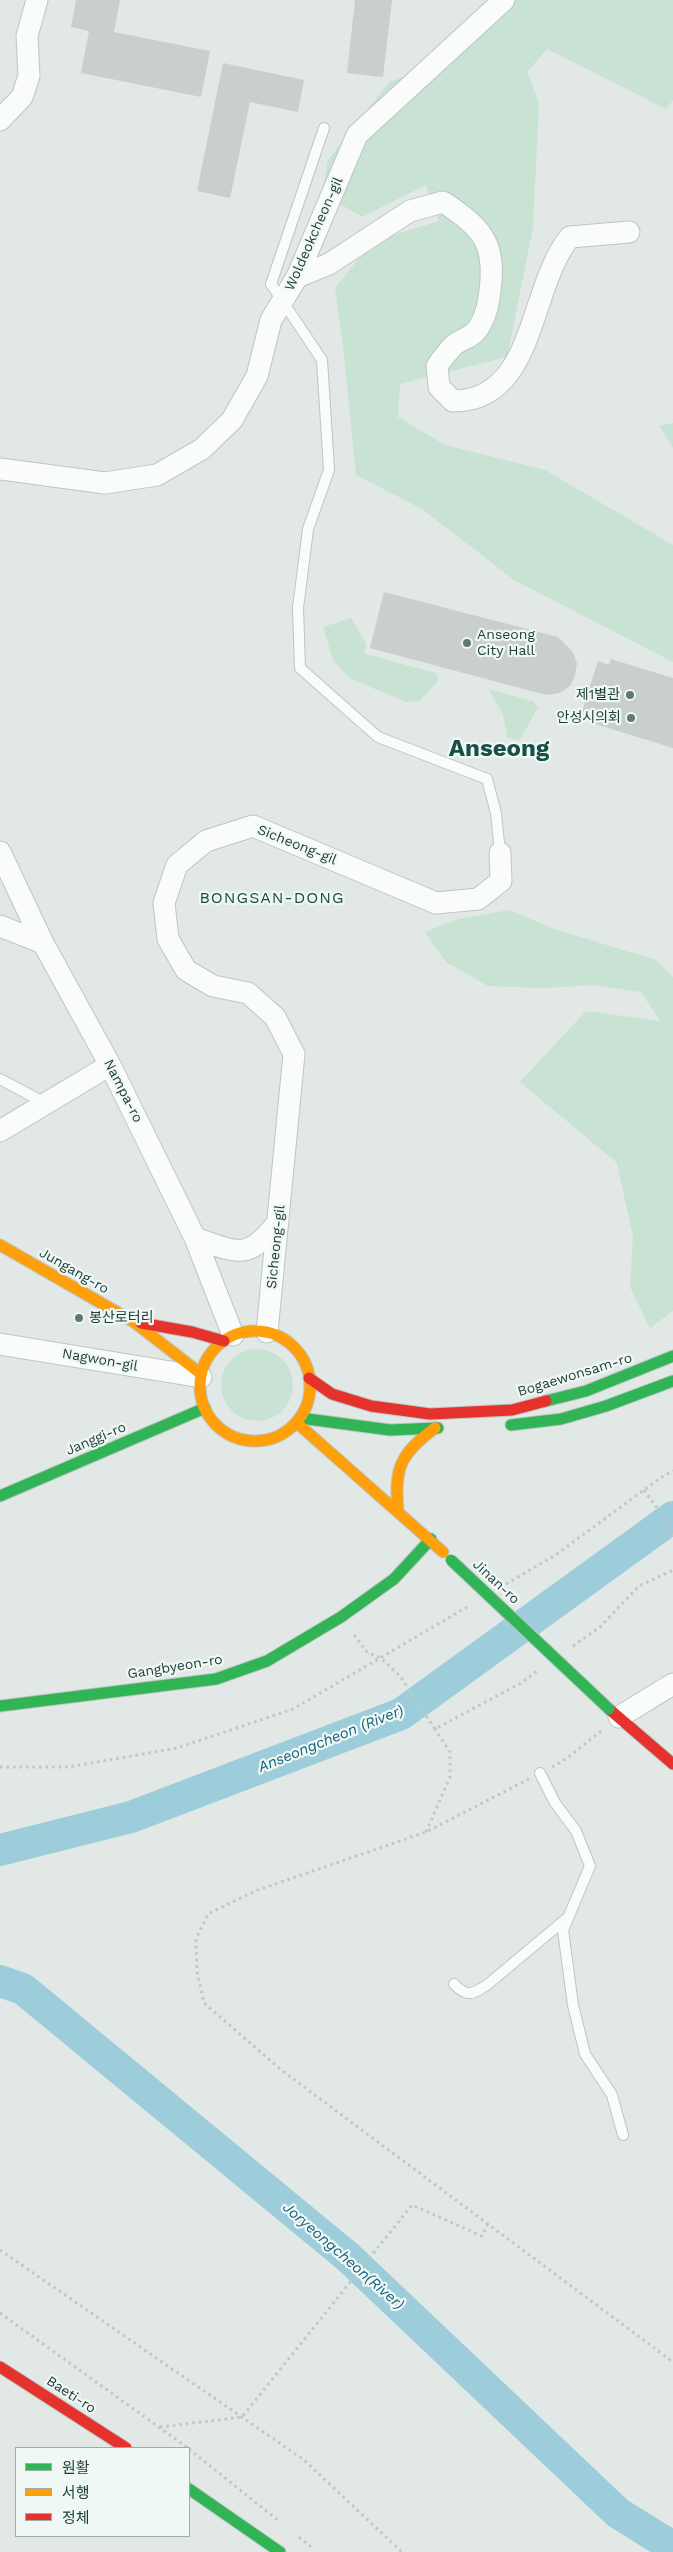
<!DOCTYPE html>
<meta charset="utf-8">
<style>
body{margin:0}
#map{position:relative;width:673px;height:2552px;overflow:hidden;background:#e1e8e6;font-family:"Work Sans","Noto Sans KR",sans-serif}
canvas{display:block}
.legend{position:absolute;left:15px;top:2447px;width:175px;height:90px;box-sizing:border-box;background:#eff8f4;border:1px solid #9bada8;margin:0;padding:6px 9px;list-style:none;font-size:15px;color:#1e3c37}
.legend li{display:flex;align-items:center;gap:10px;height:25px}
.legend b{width:25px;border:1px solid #9bada8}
</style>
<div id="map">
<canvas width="673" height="2552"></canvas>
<ul class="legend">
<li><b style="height:6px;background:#30b455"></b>원활</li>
<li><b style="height:6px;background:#ff9f0a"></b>서행</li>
<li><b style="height:6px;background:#e5322d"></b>정체</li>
</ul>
</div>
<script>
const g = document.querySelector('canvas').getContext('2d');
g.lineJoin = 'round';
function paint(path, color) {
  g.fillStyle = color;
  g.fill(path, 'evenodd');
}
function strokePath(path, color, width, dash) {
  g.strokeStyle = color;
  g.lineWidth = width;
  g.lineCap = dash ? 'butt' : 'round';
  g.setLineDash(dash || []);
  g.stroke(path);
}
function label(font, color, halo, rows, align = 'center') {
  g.font = font + ' "Work Sans","Noto Sans KR",sans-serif';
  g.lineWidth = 4.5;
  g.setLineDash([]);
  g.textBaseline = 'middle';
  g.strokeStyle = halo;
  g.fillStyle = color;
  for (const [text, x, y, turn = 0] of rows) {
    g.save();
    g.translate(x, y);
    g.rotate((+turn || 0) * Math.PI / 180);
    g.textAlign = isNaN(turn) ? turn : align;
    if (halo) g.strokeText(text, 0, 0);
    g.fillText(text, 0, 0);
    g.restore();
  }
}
paint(new Path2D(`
 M496,0h177v100l-7,9 -119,-60 -20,23 12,31 -6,125 -26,129 -107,27 -2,33 47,28 100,25 128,75v117l-159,-82 -92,-71 -66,-34 -12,-121 -9,-66 38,-47 66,-20 -13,-36 -64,32 -40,-24 6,-33 61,-78 58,-20z
 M673,423v25l-14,-22z
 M351,618l15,26 -1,10 71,19 3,7 -20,21 -13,1 -57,-24 -16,-18 -10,-33z
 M488,689l45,12 5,7 -19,33 -12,-4 -4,-23z
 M509,910l45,19 102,31 17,17v334l-23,17 -20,-41 3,-50 -16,-74 -97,-81 66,-71 74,10 -19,-29 -46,-7 -52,3 -55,-2 -42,-24 -21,-30 33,-13z
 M221 1385a36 36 0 1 1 72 0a36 36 0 1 1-72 0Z`), '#c8e3d3');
strokePath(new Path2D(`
 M0,1850l131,-33 270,-103 272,-197
 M0,1981l23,8 325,268 270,256 55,34`), '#9dcddb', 32);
paint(new Path2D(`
 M76,0h44l-6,32 96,19 -9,46 -120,-24 8,-42 -18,-4z
 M355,0h37l-9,77 -36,-4z
 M223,63l81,17 -6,32 -48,-10 -20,96 -33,-7z
 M384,592l174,45 14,14 5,12 -2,12 -4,10 -11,8 -14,2 -176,-47z
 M611,659l62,19v70l-78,-24 2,-8 -15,-4 16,-51 11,4z`), '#c8cfcd');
const lane = new Path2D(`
 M324,128l-53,156 51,76 7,110 -21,59 -10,79 2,60 78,69 109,42 9,34 4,40
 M0,1079l45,24
 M540,1773l15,30 21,28 14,35 -27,64 10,75 12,49 27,41 11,40
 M454,1984c13,13 17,11 33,1l79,-66`);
const street = new Path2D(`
 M0,120l22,-23 7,-21 -2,-40 10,-36
 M297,277l32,-13 81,-53 33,-9c43,28 54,44 46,96 -1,10 -7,28 -15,35 -5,5 -14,7 -20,12 -6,6 -12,14 -17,21l2,21 14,14c83,0 75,-113 117,-164l59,-5
 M0,469l105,14 52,-8 45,-26 30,-29 25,-44 14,-56 26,-43 60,-142 147,-135
 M0,852l43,91 67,122 85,173 38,97
 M0,926l43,17
 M0,1131l110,-66
 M195,1238c44,15 53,23 83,-16
 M267,1332l27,-278 -19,-37 -27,-24 -35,-7 -27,-16 -18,-31 -4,-36 13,-38 29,-24 47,-15 183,77 42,-4 23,-18 -1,-28
 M0,1344l201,33
 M619,1717l54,-33`);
const fast = new Path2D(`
 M546,1401l40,-10 87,-35
 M300,1418l90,12 48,-2
 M511,1425l50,-6 45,-13 67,-25
 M0,1496l205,-88
 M0,1706l216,-27 51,-18 74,-44 53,-38 37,-40
 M189,2489l91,63`);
const slow = new Path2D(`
 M0,1245l134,77 67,52
 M200 1386a55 55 0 1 1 110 0a55 55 0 1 1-110 0Z
 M297,1423l146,129
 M398,1511c-4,-43 2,-57 37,-83`);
const jam = new Path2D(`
 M141,1323l51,9 32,9
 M309,1378l23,16 39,12 59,8 82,-4 34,-9
 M609,1709l64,55
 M0,2367l126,81`);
strokePath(lane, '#bec5c3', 12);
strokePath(street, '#bec5c3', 23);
strokePath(fast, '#bdc6c3', 13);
strokePath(slow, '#bdc6c3', 13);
strokePath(jam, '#bdc6c3', 13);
strokePath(new Path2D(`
 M644,1490l16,22 13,25
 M506,1584l51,-30 103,-76 13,-7
 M354,1635l13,17 14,6 19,18 35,53 86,-46 16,-12
 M573,1646l27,-19 39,-41 34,-16
 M0,1767h68l109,-19 116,-39 176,-103
 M552,1767l14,-8 35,-28
 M529,1779l-103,53 -171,59 -47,23 -12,25 1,32 7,32 76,66 393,293
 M426,1832l24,-55v-25l-15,-23
 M0,2250l304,210 98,92
 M0,2313l188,135
 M160,2427l82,-10 170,-212 70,31 6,-13
 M189,2449l91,73
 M299,2537l13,11`), '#bec8c6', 3, [2.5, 4]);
strokePath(lane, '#fafcfb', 10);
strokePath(street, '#fafcfb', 21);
strokePath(fast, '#30b455', 11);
strokePath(slow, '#ff9f0a', 11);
strokePath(jam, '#e5322d', 11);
const fastBridge = new Path2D(`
 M451,1560l158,149`);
strokePath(fastBridge, '#bdc6c3', 13, []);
strokePath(fastBridge, '#30b455', 11);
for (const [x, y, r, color] of [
 [467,643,5,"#627874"],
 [630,695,5,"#627874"],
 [631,718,5,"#627874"],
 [79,1318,5,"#627874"]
]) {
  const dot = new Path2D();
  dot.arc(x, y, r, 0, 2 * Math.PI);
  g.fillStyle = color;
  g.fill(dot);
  strokePath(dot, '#eff8f4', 2);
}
label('14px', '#1e3c37', '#eff8f4', [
 ["Woldeokcheon-gil",314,234,-66],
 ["Sicheong-gil",297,845,22],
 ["Nampa-ro",123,1091,63],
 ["Sicheong-gil",276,1247,-84],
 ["Jungang-ro",74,1271,30],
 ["Nagwon-gil",100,1360,10],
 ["Bogaewonsam-ro",575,1375,-17],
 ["Janggi-ro",96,1439,-23],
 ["Jinan-ro",496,1582,43],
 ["Gangbyeon-ro",175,1667,-9],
 ["Baeti-ro",71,2395,33]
]);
label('14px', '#1e3c37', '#eff8f4', [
 ["Anseong",477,635],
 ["City Hall",477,651],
 ["제1별관",620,695,"right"],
 ["안성시의회",621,718,"right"],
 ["봉산로터리",89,1318]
], 'left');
label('italic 15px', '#13617d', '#eff8f4', [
 ["Anseongcheon (River)",331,1739,-22],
 ["Joryeongcheon(River)",343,2256,41]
]);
g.letterSpacing = '1px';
label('16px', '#185048', '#eff8f4', [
 ["BONGSAN-DONG",272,898]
]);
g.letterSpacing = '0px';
label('bold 24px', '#185048', '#eff8f4', [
 ["Anseong",499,749]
]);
</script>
